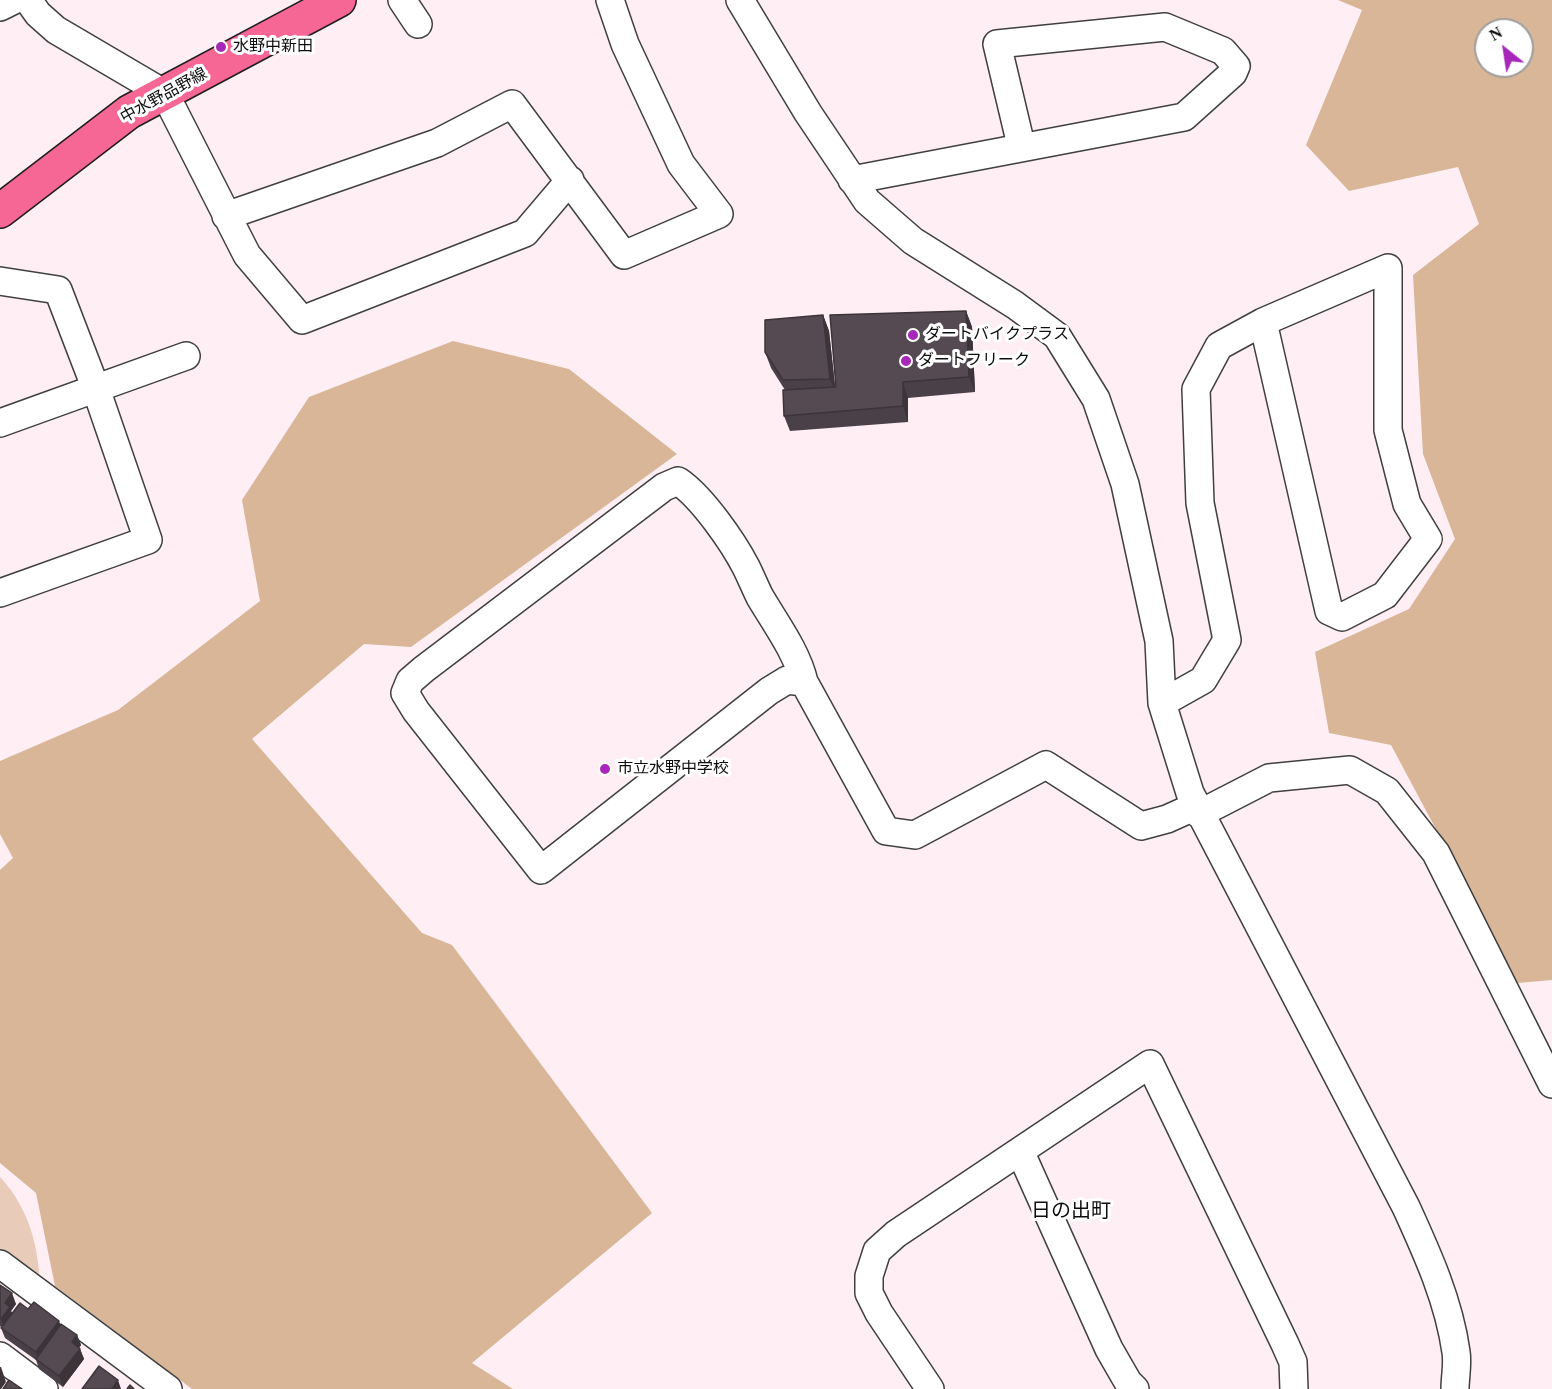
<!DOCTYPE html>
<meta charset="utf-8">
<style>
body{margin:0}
#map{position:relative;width:1552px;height:1389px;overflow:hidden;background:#ffeef3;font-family:"Times New Roman",serif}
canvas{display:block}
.north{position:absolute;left:1474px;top:18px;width:60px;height:60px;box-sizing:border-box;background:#fff;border:2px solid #9e9e9e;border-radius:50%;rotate:330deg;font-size:16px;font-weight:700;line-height:24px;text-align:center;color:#0d0d0d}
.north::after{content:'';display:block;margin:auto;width:21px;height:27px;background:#a727bb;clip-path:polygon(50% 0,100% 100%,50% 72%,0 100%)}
</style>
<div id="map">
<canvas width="1552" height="1389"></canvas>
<div class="north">N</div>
</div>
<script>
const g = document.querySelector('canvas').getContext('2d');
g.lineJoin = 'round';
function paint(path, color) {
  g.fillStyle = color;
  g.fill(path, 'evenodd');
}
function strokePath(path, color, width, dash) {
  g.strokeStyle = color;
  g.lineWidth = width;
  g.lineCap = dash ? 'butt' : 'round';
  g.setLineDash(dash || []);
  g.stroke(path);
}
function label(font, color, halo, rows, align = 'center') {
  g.font = font + ' "Times New Roman","Noto Sans JP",serif';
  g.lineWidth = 6;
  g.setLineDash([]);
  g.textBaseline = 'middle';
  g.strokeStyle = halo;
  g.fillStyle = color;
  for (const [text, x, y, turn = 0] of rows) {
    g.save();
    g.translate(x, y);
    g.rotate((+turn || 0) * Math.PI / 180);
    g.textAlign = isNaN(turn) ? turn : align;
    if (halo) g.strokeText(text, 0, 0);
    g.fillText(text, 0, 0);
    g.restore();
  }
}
paint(new Path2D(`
 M0,1177c33,35 41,81 40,127l-40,-35z`), '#e8cbb8');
paint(new Path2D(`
 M1338,0h214v980l-34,3 -127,-238 -62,-12 -14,-81 94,-43 46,-70 -32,-85 -10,-179 66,-51 -21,-57 -109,24 -43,-46 56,-135zM1486,30h36v36h-36z
 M453,341l116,28 108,85 -266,193 -47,-3 -112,95 170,194 30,12 200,268 -180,150 41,26h-321l-137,-103 -19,-93 -36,-30v-293l13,-12 -13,-24v-73l118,-51 142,-109 -18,-101 67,-103z`), '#d9b698');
const minor = new Path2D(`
 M28,0l10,14 18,16 109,64 82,161 55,65 223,-87 45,-53
 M402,0l16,24
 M740,0l68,113 59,88 46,40 102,64 42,31 39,63 29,85 34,157 3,62 28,90 216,414c21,46 43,94 50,145 2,12 -1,25 -1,37
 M0,7l14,-7
 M852,180l332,-63 49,-44 3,-7 -13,-15 -58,-24 -168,17 24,101
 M226,216l211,-73 75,-39 112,151 95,-41 -38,-50 -56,-120 -15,-44
 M1388,268v162l19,74 21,35 -43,56 -43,22 -13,-6 -66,-289z
 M0,281l58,9 38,99 52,151 -148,53
 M0,423l186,-67
 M804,682l-17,-2 -18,11 -228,179 -125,-159 -11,-18 5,-12 14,-12 240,-182 14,-6c24,16 55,61 68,86 5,10 9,20 14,30 16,27 37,55 44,85l82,149 29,4 131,-70 95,61 26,-7 29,-13
 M1162,703l41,-23 24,-40 -27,-137 -4,-114 23,-43 44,-24
 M1199,814l70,-36 81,-8 37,21 49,62 116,231
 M1020,1151l89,198 19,33 7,7
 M0,1264l168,125
 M0,1356l44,33
 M930,1389l-51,-76 -10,-20v-17l8,-25 19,-17 254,-170 135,280 8,18 1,27`);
const major = new Path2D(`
 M0,211l129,-99 210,-112`);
strokePath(minor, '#404040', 30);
strokePath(major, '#1e1e1e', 36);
strokePath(minor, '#fff', 27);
strokePath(major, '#f66796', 33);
paint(new Path2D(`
 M966,311l6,16 3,65 -67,6v24l-118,9 -6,-15 1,-26 -14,-22 -6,-16 58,-37 6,16 6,56z
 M0,1285l16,19 -5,7 1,2 16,-4 33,16 16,10 4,10 -2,3 1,1 4,10 -21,28 -24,-18 -3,-9 -31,-22 -4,-10 1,-1 -1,-1 -1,1z`), '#4a4047');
paint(new Path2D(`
 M966,311l6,16 3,65 -6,-15z
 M823,315l6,16 7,63 -6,-15z
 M903,382l5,16v24l-5,-16z
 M12,1293l4,11 -5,7 3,6 -9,12 -4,-10 4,-16z
 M59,1321l4,10 -24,30 -3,-9z
 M77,1335l4,10 -5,8 -4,-11z
 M80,1349l4,10 -21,28 -4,-11z
 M0,1367h1l5,15 -5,7h-1z
 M118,1380l3,9h-9z`), '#3c3439');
const building = new Path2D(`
 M966,311l3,66 -66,5v24l-119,10 -1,-26 53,-3 -6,-72z
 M823,315l7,64 -47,1 -18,-28v-32z
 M0,1285l12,8 -7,10 5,4 -9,12 -1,-1z
 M34,1302l25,19 -23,31 -35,-24 19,-25 8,6z
 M61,1324l16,11 -5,7 8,7 -21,27 -23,-17z
 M99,1366l19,14 -6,9h-30z
 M9,1380l13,9h-19z
 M130,1385l4,4h-7z`);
paint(building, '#564a52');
strokePath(building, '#3c3439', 1.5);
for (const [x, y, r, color] of [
 [221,47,6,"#a727bb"],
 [913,335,6,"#a727bb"],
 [906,361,6,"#a727bb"],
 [605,769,6,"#a727bb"]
]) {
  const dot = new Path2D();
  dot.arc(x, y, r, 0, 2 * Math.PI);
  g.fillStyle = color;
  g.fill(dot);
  strokePath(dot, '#fff', 2);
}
label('16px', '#0d0d0d', '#fff', [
 ["水野中新田",233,47],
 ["ダートバイクプラス",925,335],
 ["ダートフリーク",918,361],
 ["市立水野中学校",617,769]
], 'left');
label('16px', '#0d0d0d', '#fff', [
 ["中水野品野線",164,96,-29]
]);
label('20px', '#0d0d0d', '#fff', [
 ["日の出町",1071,1212]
]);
</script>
